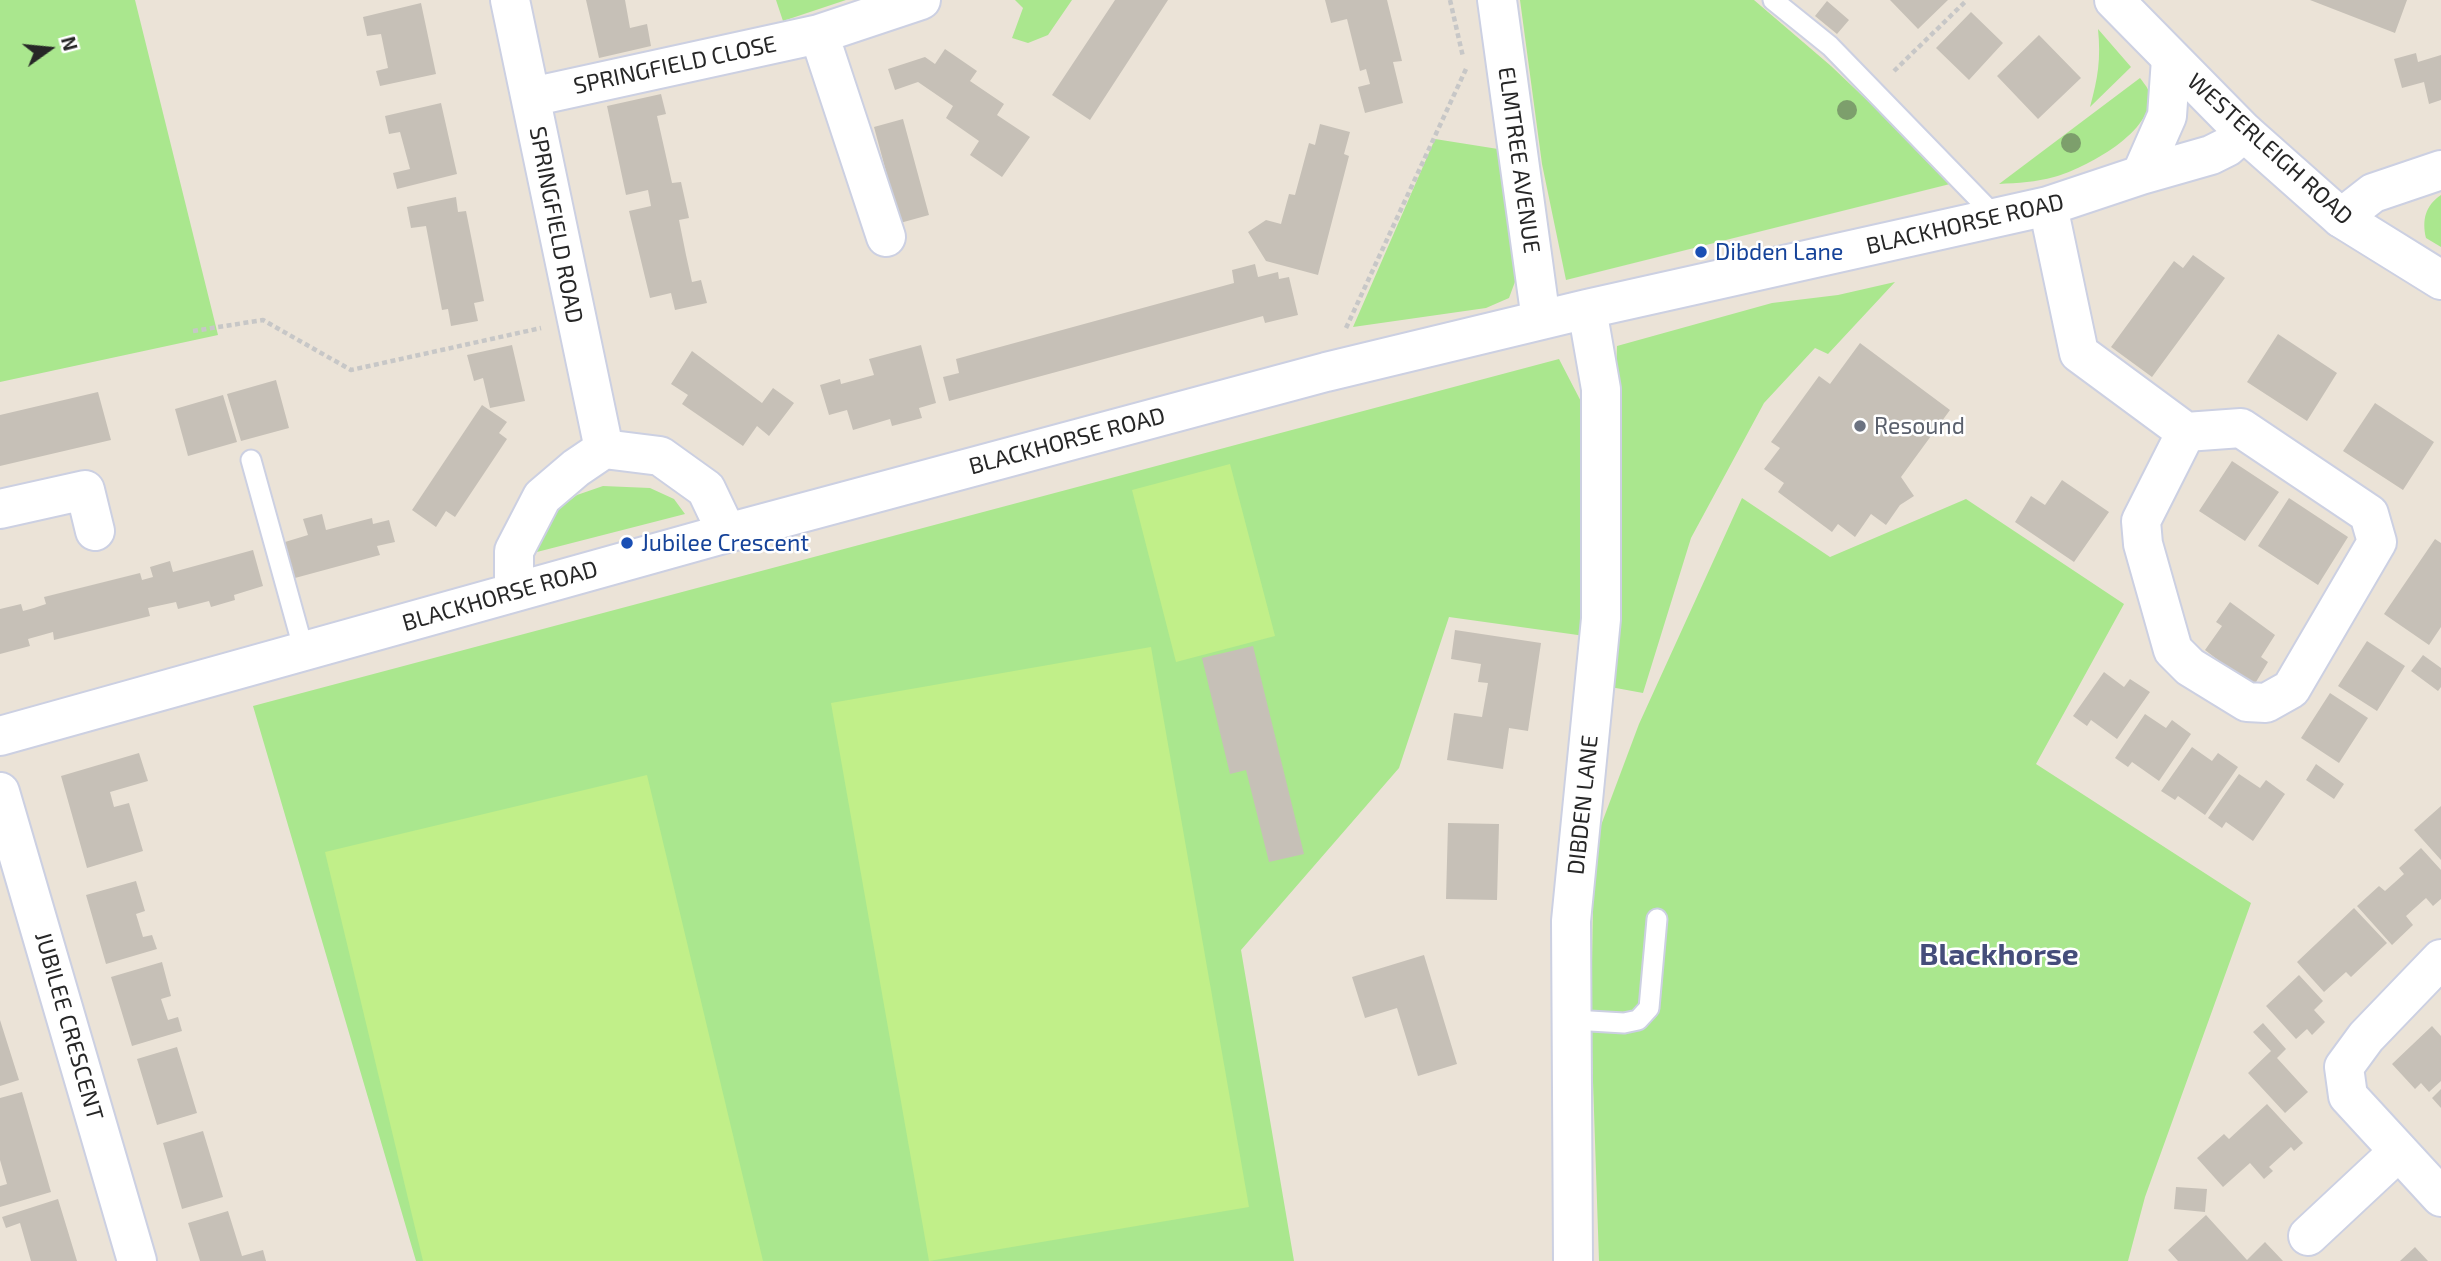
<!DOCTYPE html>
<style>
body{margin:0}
#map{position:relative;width:2441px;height:1261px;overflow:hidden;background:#ebe3d7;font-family:"Exo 2",sans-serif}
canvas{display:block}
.north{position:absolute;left:14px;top:14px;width:70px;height:70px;-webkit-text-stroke:5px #fff;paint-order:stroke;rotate:75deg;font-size:19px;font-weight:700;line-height:28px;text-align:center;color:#272727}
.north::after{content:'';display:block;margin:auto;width:24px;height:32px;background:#272727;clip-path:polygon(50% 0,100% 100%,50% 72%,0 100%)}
</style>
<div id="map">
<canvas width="2441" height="1261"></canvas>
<div class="north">N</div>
</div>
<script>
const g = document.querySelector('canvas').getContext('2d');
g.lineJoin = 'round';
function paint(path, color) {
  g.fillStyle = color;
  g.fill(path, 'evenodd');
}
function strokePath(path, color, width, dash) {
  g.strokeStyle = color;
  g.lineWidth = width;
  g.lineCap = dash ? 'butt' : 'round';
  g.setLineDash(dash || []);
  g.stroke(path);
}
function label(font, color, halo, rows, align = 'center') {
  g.font = font + ' "Exo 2",sans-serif';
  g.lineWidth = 5;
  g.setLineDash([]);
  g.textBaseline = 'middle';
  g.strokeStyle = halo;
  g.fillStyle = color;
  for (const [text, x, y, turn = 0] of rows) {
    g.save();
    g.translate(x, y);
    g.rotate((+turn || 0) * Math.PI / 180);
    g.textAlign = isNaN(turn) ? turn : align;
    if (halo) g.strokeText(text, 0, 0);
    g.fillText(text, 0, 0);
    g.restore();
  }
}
paint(new Path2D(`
 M0,0h135l83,335 -218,47z
 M776,0h70l-63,21z
 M1015,0h57l-24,35 -20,8 -16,-5 11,-30z
 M1520,0h234l77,66 123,117 -388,97 -24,-116z
 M2098,29l33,38 -41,40c8,-29 11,-48 8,-78z
 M2140,78c3,4 8,10 9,14 8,39 -65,77 -95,85 -18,5 -36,6 -55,7z
 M1435,139l63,10 18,130 -7,19 -23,10 -133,19z
 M2441,195v52l-15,-9c-4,-18 -1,-32 15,-43z
 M1895,282l-67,72 -13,-6 -51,55 -73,135 -48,155 -38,-7 12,-340 155,-43 66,-8z
 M1559,359l29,56 -3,221 -136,-19 -50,151 -158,182 53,311h-878l-163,-555z
 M603,486l47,2 24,11 11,15 -152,39 21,-41 23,-17z
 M1742,498l88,59 136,-58 158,105 -88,160 215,139 -106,294 -17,64h-529l-8,-239 3,-178 45,-120z`), '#aae78e');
paint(new Path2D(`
 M1230,464l45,172 -99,26 -44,-172z
 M1151,647l98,560 -320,54 -98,-558z
 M647,775l116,486h-340l-98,-409z`), '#c1ef89');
paint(new Path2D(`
 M586,0h39l5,28 17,-4 4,22 -52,12z
 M1115,0h53l-78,120 -38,-25z
 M1325,0h62l15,61 -9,1 10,41 -38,10 -7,-26 12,-3 -4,-15 -6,2 -13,-52 -16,4z
 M1890,0h58l-30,29z
 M2310,0h97l-12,33z
 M1827,1l22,19 -12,14 -22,-18z
 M421,3l15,71 -56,12 -4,-15 12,-3 -7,-34 -14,2 -4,-19z
 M1971,12l32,31 -34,37 -33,-32z
 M2039,35l42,43 -43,41 -41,-43z
 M945,49l32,22 -7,10 34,23 -7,11 33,22 -28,40 -32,-22 9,-14 -33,-23 7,-12 -35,-24 -23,8 -7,-21 37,-12 10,7z
 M2416,53l2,9 23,-7v45l-12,4 -5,-22 -22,6 -8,-29z
 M661,94l5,20 -9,2 15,67 9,-1 8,36 -10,2 7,35 6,27 9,-2 6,23 -32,7 -4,-17 -21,5 -21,-87 22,-5 -3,-16 -22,5 -19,-89z
 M441,103l16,71 -60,15 -4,-16 17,-4 -10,-37 -11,2 -4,-18z
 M903,119l26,96 -29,8 -26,-96z
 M1320,124l30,8 -6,22 5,2 -31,119 -52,-14 -18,-29 18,-12 15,4 8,-30 6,1 14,-52 6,2z
 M456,197l2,15 8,-1 18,90 -10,2 4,18 -27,5 -3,-17 -6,1 -16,-84 -15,2 -4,-21z
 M2193,255l32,23 -73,99 -41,-30 63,-86 9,7z
 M1255,264l3,13 20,-5 1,7 10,-2 9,38 -33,8 -2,-7 -314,85 -6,-24 16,-4 -3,-14 278,-76 -2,-13z
 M2278,334l59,39 -30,48 -60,-39z
 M1860,343l90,67 -49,67 13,19 -14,9 -14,20 -15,-11 -16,23 -17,-13 -6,8 -54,-40 6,-9 -20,-14 16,-21 -9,-6 48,-66 11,8z
 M512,345l13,56 -35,7 -7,-30 -9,3 -7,-26z
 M921,345l15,58 -17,5 3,10 -30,8 -2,-7 -37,11 -6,-20 -18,5 -9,-30 20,-6 1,5 33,-9 -5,-16z
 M692,351l70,52 11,-15 21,15 -25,33 -12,-10 -14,20 -61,-42 6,-9 -17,-11z
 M276,380l13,48 -48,13 -14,-47z
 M98,392l13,48 -111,26v-51z
 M223,395l14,47 -49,14 -13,-47z
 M2375,403l59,39 -31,48 -60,-39z
 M482,405l25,17 -8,11 8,6 -52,78 -9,-6 -10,16 -24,-17z
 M2232,461l47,31 -34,49 -46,-30z
 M2062,480l47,32 -35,50 -59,-40 16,-26 14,9z
 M2289,498l59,39 -30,48 -60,-39z
 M322,514l4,16 46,-12 1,6 16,-4 6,22 -18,4 3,9 -85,23 -10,-36 23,-7 -5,-16z
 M2435,539l6,4v84l-12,18 -45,-31z
 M253,550l10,36 -29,9 1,5 -24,7 -2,-6 -31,8 -2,-7 -28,6 2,8 -96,24 -1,-8 -25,7 2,7 -30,8v-45l21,-5 2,7 11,-3 12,-4 -2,-7 96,-24 2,7 11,-3 -3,-10 20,-6 3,11z
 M2230,602l45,33 -14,22 7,5 -15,25 -48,-37 17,-24 -6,-4z
 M1455,630l86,13 -13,88 -19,-3 -6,41 -56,-9 7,-47 28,4 6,-34 -10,-1 3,-18 -30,-5z
 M2367,641l38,25 -28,45 -39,-25z
 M1253,646l51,208 -35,8 -23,-92 -16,4 -28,-116z
 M2423,655l18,13v19l-3,4 -27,-20z
 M2104,672l20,15 6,-8 20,13 -33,47 -26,-19 -4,6 -14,-10z
 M2330,693l38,25 -29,45 -38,-25z
 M2145,714l21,14 6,-8 19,14 -32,47 -27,-19 -4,5 -13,-9z
 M2192,747l20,14 6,-8 20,14 -33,48 -27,-19 -3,4 -14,-9z
 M139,753l9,28 -38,11 4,15 15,-4 14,48 -56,17 -26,-92z
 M2316,764l28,20 -10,15 -28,-19z
 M2239,774l21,14 6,-8 19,14 -32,47 -27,-19 -4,6 -14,-10z
 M2441,806v54l-27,-30z
 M1448,823l51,1 -2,76 -51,-1z
 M2421,848l20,22v29l-8,7 -7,-8 -20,18 7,9 -21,20 -35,-39 22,-20 6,5 9,-8 10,-9 -5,-6z
 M136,881l9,30 -9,3 7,23 9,-2 5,14 -51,15 -20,-69z
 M2354,908l33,35 -36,34 -5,-5 -22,20 -27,-30z
 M1424,955l33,109 -39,12 -21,-68 -32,10 -13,-41z
 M162,962l9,34 -10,3 7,21 10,-3 4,14 -50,15 -21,-69z
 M2299,975l24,26 -9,9 11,12 -13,13 -5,-6 -11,10 -30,-33z
 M0,1020l19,60 -19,6z
 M2263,1023l23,26 -9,9 31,34 -23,21 -37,-40 23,-22 -18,-19z
 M2432,1026l9,10v45l-12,11 -8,-9 -6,6 -23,-25z
 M177,1047l20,66 -40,12 -20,-66z
 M2441,1089v19l-9,-10z
 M22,1092l29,100 -51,15v-21l7,-2 -7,-24v-62z
 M2267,1104l36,39 -9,8 -3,-4 -22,20 4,4 -9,8 -14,-16 -27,24 -26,-29 27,-24 5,5z
 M203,1131l20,66 -41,12 -19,-66z
 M2176,1187l31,2 -2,23 -31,-3z
 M58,1199l19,62h-46l-11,-38 -14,5 -4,-11z
 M228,1211l14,45 21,-6 3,11h-66l-12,-38z
 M2206,1215l41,45 18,-18 18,19h-105l-10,-11z
 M2415,1247l13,14h-28z`), '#c6c0b7');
const lane = new Path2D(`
 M1773,0l57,46 167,172
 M251,460l53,191
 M1573,1020l51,3 14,-3 11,-12 8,-89`);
const street = new Path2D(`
 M510,0l94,449
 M1497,0l44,320
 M819,34l67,203
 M531,97l288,-63 102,-34
 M2141,175l26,-59 4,-57
 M2048,206l31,147 107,79 55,-4 128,86 8,28 -86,147 -25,14 -19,-1 -57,-35 -17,-17 -30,-106 -2,-23 45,-89
 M2341,218l32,-25 68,-23
 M0,509l85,-19 10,41
 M514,592v-41l28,-54 34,-29 28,-19 56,7 46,33 21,44
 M0,736l727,-203 599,-161 261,-63 461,-103 93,-31 70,-20 16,-8 17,-15
 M0,792l137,469
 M2441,959l-75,78 -22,30 4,29 93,101
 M2308,1236l90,-84
 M1573,1261l-2,-340 30,-302v-230l-14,-80`);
const secondary = new Path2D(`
 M2114,0l130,132 97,86 100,62`);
strokePath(lane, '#ccd0e2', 23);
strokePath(street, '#ccd0e2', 42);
strokePath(secondary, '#ccd0e2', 42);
strokePath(new Path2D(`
 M1450,0l13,57
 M1894,71l73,-71
 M1346,328l120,-259
 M193,331l70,-11 88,50 190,-42`), '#c7c7c7', 4.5, [5, 3.5]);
strokePath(lane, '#fff', 19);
strokePath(street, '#fff', 38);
strokePath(secondary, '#fff', 38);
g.fillStyle = '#7d9f6c';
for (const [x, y] of [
 [1847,110],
 [2071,143]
]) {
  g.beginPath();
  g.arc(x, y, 10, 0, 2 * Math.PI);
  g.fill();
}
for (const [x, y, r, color] of [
 [1701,252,7,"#1a4fb4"],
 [1860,426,7,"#6b7280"],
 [627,543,7,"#1a4fb4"]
]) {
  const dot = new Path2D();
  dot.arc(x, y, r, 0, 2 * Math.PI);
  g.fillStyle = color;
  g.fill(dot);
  strokePath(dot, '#fff', 2.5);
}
label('23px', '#272727', '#fff', [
 ["SPRINGFIELD CLOSE",675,65,-12],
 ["WESTERLEIGH ROAD",2270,149,42],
 ["ELMTREE AVENUE",1519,160,82],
 ["BLACKHORSE ROAD",1965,224,-13],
 ["SPRINGFIELD ROAD",556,225,79],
 ["BLACKHORSE ROAD",1067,441,-15],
 ["BLACKHORSE ROAD",500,596,-16],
 ["DIBDEN LANE",1583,805,-84],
 ["JUBILEE CRESCENT",69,1026,74]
]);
label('23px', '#164399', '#fff', [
 ["Dibden Lane",1715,252],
 ["Jubilee Crescent",641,543]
], 'left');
label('23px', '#5b616d', '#fff', [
 ["Resound",1874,426]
], 'left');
label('bold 30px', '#454d7a', '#fff', [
 ["Blackhorse",1999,955]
]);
</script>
